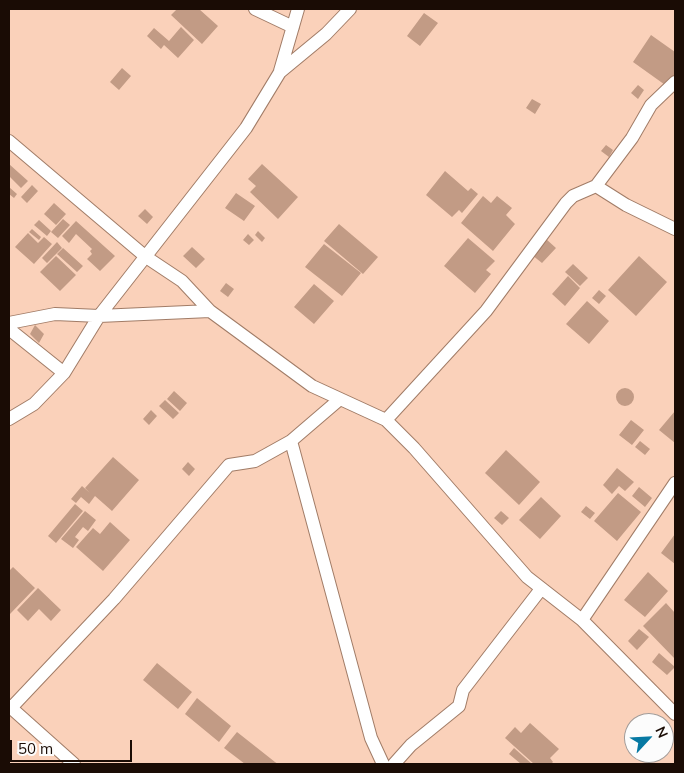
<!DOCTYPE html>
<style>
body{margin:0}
#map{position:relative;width:684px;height:773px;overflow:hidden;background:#fad1ba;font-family:Mulish,sans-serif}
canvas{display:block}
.frame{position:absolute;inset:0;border:10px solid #1a0c05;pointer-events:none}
.north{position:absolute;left:624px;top:713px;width:50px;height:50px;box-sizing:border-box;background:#fcfcfc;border:1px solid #a29c99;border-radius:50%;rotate:65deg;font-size:14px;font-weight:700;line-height:20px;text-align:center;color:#1a0c05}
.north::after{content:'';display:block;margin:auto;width:18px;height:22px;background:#0779a3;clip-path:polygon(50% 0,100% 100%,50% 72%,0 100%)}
.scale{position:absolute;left:10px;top:740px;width:122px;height:22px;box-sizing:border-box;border:2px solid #1a0c05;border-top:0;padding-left:6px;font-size:15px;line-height:18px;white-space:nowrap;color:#1a0c05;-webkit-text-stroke:4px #fcfcfc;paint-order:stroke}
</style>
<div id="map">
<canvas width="684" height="773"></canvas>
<div class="frame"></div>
<div class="north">N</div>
<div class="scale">50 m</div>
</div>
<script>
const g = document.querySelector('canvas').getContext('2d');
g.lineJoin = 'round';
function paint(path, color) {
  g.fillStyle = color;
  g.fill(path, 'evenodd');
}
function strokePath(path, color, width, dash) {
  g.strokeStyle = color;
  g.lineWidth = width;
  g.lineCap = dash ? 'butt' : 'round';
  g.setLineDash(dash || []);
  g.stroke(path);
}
paint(new Path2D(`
 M177,9h22l19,17 -16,18 -31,-29z
 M424,13l14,10 -18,23 -13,-10z
 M181,27l13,13 -16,18 -14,-13 -3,4 -14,-13 7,-8 15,13z
 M651,35l24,17v24l-7,11 -35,-25z
 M122,68l9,8 -12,14 -9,-8z
 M638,85l6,5 -6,9 -7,-6z
 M532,99l9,5 -6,10 -9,-6z
 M606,145l7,5 -4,7 -8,-6z
 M9,164l19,17 -7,7 -12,-12z
 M262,164l36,33 -20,22 -28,-27 6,-6 -8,-7z
 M445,171l23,20 3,-3 7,6 -16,19 -3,-3 -7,7 -26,-22z
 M32,185l6,6 -11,12 -6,-6z
 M9,187l8,7 -3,4 -5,-4z
 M236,193l19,13 -11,15 -19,-13z
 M483,196l8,7 6,-7 15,12 -6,7 9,9 -22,27 -32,-28z
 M54,203l12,11 -10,11 -12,-11z
 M145,209l8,8 -6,7 -9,-8z
 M63,219l7,6 -12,13 -7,-6z
 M39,220l12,11 -4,5 -13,-11z
 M76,221l39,35 -15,15 -13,-12 5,-5 -2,-3 2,-2 -16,-15 -7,9 -7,-7z
 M339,224l39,33 -15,17 -39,-33z
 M32,229l9,8 -2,3 -10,-8z
 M258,231l7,7 -3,4 -7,-7z
 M28,233l10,10 6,-6 8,7 -18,20 -19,-17z
 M248,234l6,6 -5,5 -6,-5z
 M468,238l27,23 -9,9 5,4 -16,19 -31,-27z
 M546,239l10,9 -14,15 -10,-8z
 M57,242l5,6 -15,15 -5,-5z
 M324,244l37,29 -19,23 -37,-29z
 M192,247l13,12 -9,9 -13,-12z
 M63,248l20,18 -6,6 -20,-18z
 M56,256l20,19 -16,16 -20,-19z
 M639,256l28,26 -31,34 -28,-26z
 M573,264l15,14 -8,8 -15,-14z
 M568,276l12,12 -15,18 -13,-12z
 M226,283l8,6 -6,8 -8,-6z
 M314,284l20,17 -20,23 -20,-17z
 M599,290l7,6 -7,8 -7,-6z
 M587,301l22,20 -20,23 -23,-20z
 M35,325l9,9 -5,9 -9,-9z
 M616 397a9 9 0 1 1 18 0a9 9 0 1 1-18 0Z
 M174,391l13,12 -7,8 -13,-12z
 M165,400l14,13 -6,6 -14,-13z
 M151,410l6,6 -8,9 -6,-6z
 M675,411v32l-16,-13z
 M631,420l13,10 -12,15 -13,-10z
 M640,441l10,8 -5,6 -10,-8z
 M506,450l34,32 -21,23 -34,-32z
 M113,457l26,23 -27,31 -17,-15 -6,8 -8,-7 -5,6 -5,-4 11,-13 8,7 -5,-5z
 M188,462l7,7 -6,7 -7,-7z
 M617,468l17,14 -9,9 -6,-5 -7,8 -9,-9z
 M639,487l13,11 -7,9 -13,-11z
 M618,493l23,19 -24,29 -23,-20z
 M541,497l20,19 -21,23 -21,-19z
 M75,504l8,7 -27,32 -8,-7z
 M586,506l9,7 -5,6 -9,-7z
 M85,511l11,9 -8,11 -5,-4 -8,10 4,3 -6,8 -12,-9z
 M501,511l8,7 -7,7 -8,-7z
 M110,522l20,18 -27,31 -27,-24 17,-19 7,6z
 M675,534v30l-14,-11z
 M13,567l22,21 -25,26 -1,-43z
 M648,572l20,19 -23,26 -21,-17z
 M38,588l23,22 -10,11 -12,-12 -11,12 -11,-11z
 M666,603l9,10v46l-32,-33z
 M639,629l10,8 -12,13 -9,-9z
 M659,653l16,14 -8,8 -15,-13z
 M157,663l35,29 -14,17 -35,-29z
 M197,698l34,28 -12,16 -34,-28z
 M530,723l29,26 -9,9 3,4 -2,2h-17l-29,-26 10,-11 6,6z
 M237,732l38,30 3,2h-33l-21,-16z
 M514,748l18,16h-11l-12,-10z`), '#c29b85');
const minor = new Path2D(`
 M255,9l38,18
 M280,71l18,-62
 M9,141l137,116 36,24 28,30 102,75 74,34
 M596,186l36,-48 19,-33 24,-23
 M675,229l-49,-24 -30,-19 -23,10 -7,7 -80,108 -100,109 28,28 113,129 55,43 93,94
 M9,323l46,-9 44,2 111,-5
 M9,329l55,44
 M340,399l-49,42 80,297 12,26
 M9,419l25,-15 30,-31 35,-57 147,-188 34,-56 46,-38 24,-25
 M582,620l93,-137
 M9,706l65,58
 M11,708l103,-109 115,-134 26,-4 36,-20
 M394,764l17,-19 48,-39 4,-16 78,-101`);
strokePath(minor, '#a17c67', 14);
strokePath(minor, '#fff', 12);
</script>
